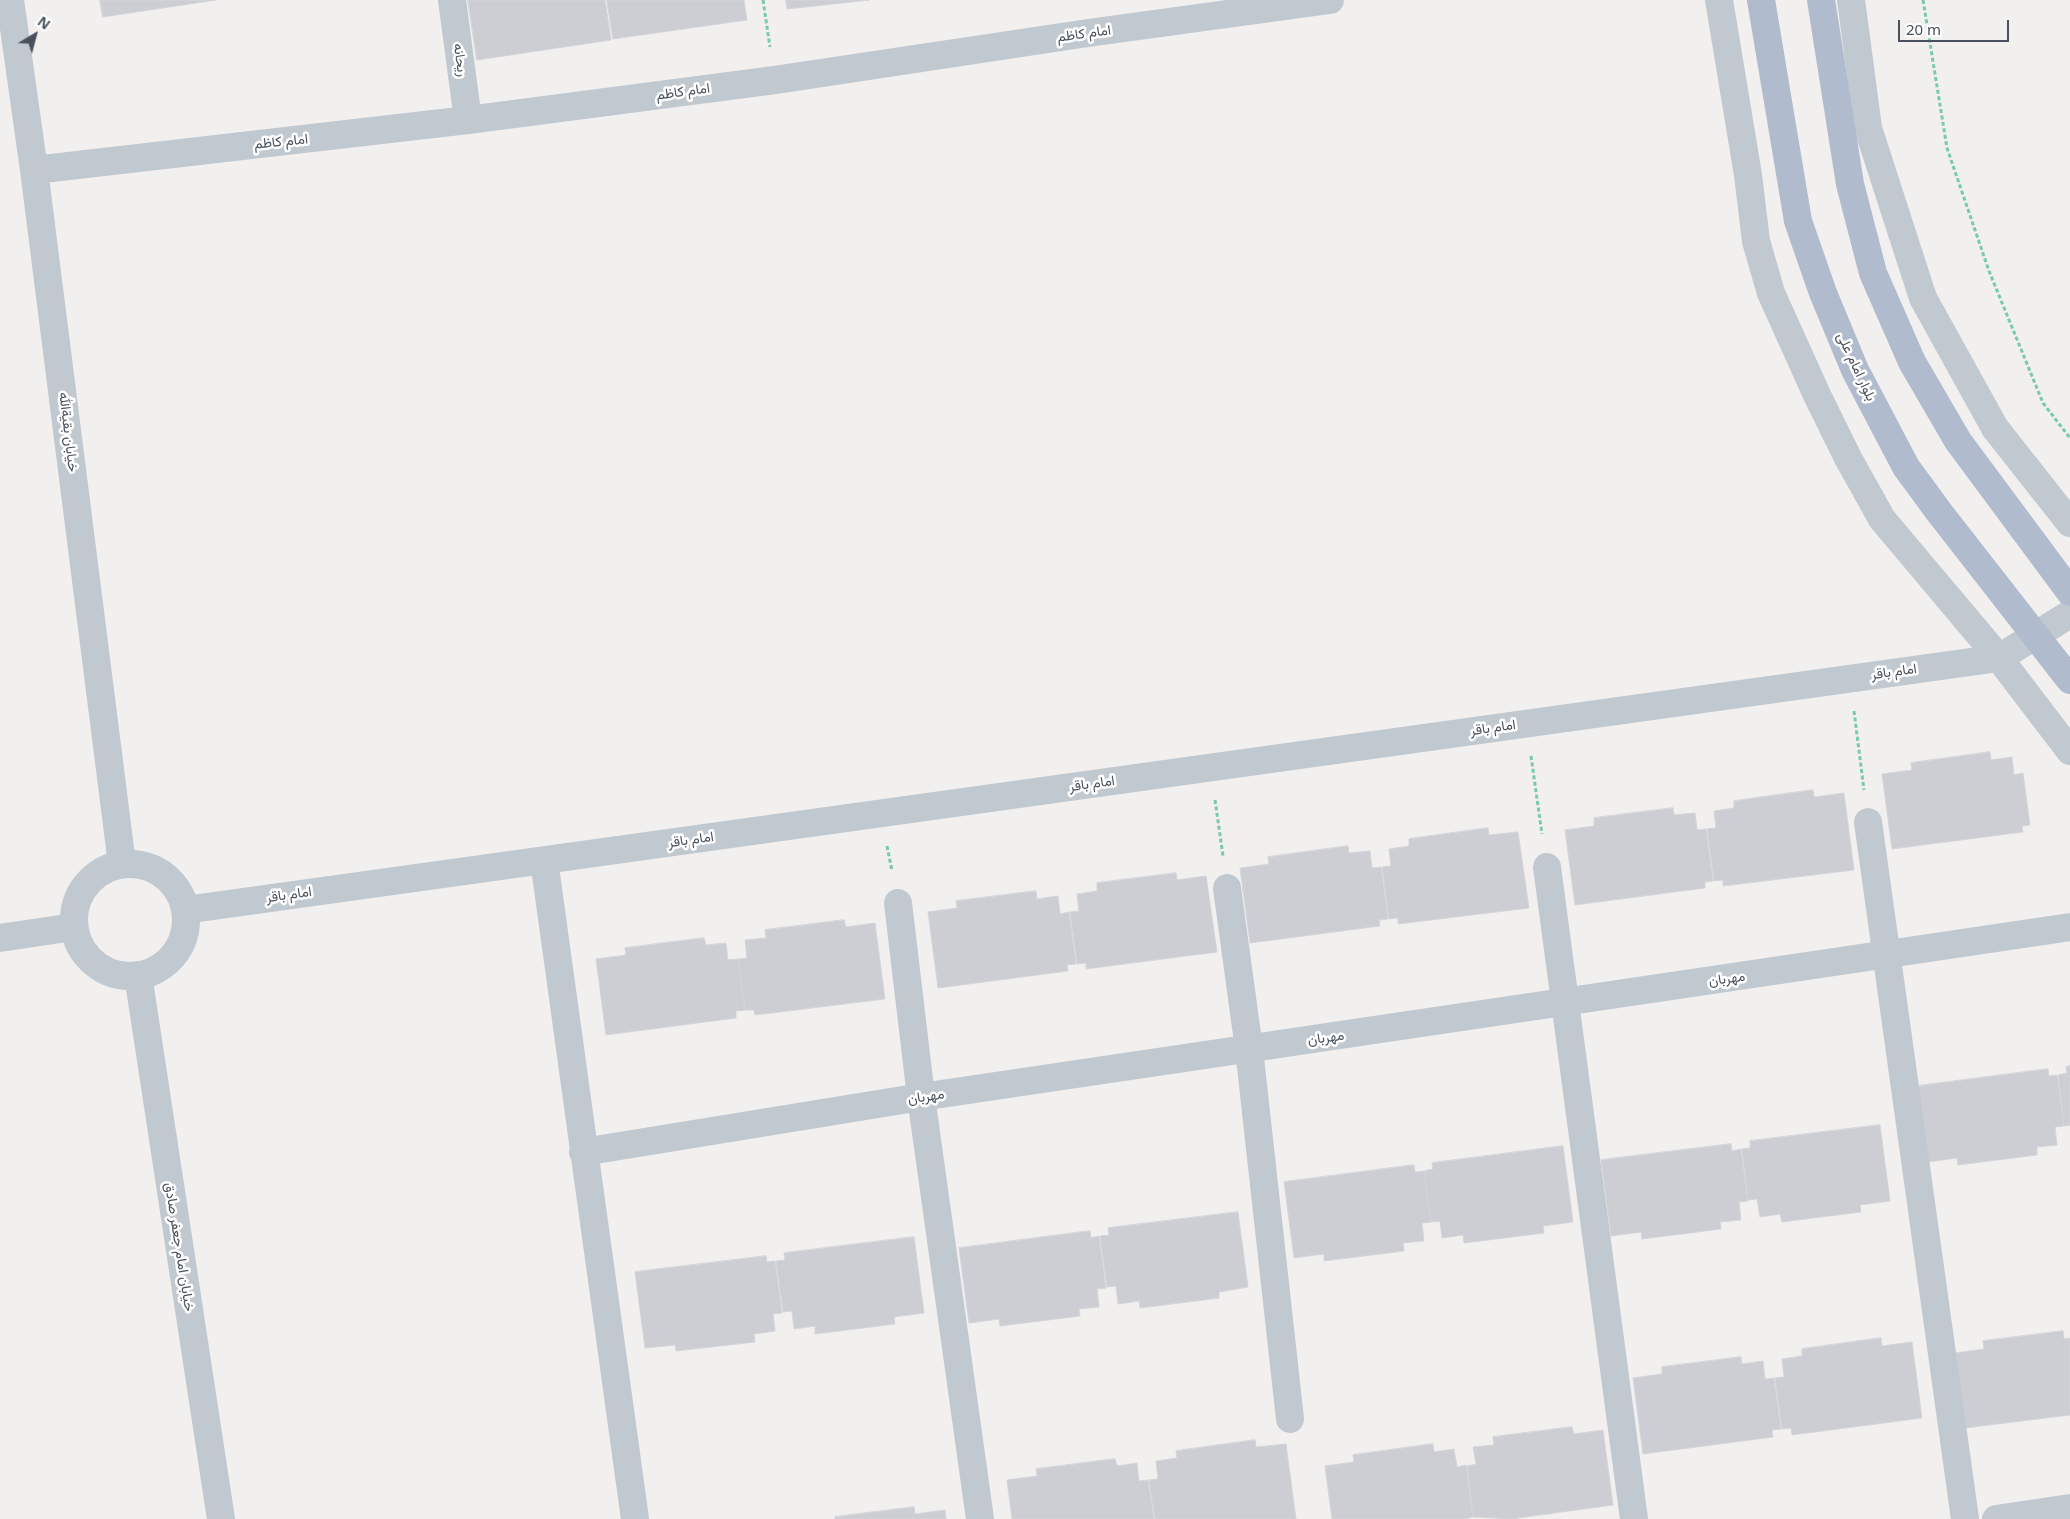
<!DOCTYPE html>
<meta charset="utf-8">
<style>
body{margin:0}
#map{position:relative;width:2070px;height:1519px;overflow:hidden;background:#f2efef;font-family:"Noto Sans",sans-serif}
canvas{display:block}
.north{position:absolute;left:10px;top:10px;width:50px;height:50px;-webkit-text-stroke:4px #fff;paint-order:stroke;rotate:37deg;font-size:14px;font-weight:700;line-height:20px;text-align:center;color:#48515c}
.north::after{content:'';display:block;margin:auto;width:18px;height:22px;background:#48515c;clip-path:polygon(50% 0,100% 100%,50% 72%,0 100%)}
.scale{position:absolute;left:1898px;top:20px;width:111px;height:22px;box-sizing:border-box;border:2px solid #48515c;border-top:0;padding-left:6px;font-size:15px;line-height:18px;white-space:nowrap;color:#48515c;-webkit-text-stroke:4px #fff;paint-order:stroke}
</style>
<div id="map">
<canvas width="2070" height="1519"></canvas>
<div class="north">N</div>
<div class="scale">20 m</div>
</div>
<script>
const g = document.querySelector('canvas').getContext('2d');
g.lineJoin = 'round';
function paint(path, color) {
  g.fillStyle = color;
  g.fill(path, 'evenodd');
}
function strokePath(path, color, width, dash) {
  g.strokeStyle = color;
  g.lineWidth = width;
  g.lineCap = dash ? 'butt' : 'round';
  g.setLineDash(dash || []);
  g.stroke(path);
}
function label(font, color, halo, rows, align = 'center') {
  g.font = font + ' "Noto Sans",Vazirmatn,sans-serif';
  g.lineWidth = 5;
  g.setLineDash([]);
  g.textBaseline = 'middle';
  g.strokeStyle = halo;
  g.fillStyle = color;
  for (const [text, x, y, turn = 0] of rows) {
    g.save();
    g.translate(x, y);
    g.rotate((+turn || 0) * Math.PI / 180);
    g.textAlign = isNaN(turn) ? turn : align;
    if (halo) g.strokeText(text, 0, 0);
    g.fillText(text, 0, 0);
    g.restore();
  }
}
const building = new Path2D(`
 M100,0h116l-113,17z
 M468,0h137l6,40 -134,20z
 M607,0h137l3,20 -134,19z
 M786,0h84l-83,9z
 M1990,752l1,8 21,-3 2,18 9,-2 7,52 -8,1 1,6 -131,17 -10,-75 30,-4 -1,-7z
 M1813,790l1,7 30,-4 10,77 -131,16v-6l-9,1 -7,-52 9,-1 -2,-17 20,-3v-7z
 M1673,808l1,7 21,-2 2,17 9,-1 7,52 -8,1v6l-130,17 -10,-75 29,-4v-8z
 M1488,828l1,7 29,-3 11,76 -131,16v-6l-9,1 -7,-52 9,-1 -2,-17 20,-3v-7z
 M1348,846l1,7 21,-2 2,17 9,-1 7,52 -9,1 1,6 -130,17 -10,-75 29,-4 -1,-7z
 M1176,873l1,7 29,-4 11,76 -131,17v-6l-9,1 -7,-52 9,-1 -2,-17 20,-3v-8z
 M1036,891l1,8 21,-3 2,18 9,-2 7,52 -9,1 1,6 -130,17 -10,-76 29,-4 -1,-7z
 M844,920l2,7 29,-4 10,76 -130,16 -1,-5h-9l-7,-51 9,-1 -2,-18 21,-2 -1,-8z
 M704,938l2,7 20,-2 2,17 10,-1 7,51 -9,1v7l-130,17 -10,-76 30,-4 -1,-7z
 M2070,1066v59l-6,1 -6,-51 9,-2 -1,-6z
 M2048,1069l1,7 8,-1 7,51 -9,1 2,18 -20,2v8l-79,10 -1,-7 -30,4 -10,-76z
 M1880,1125l10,76 -30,4 1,7 -79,10 -2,-8 -20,3 -3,-18 -9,1 -6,-51 8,-1v-7z
 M1731,1144l1,7 9,-2 7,52 -9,1 2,18 -21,2 1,7 -79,10 -1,-7 -30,4 -10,-76z
 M1563,1146l10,76 -30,4 1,7 -80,10 -1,-8 -21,3 -2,-17 -9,1 -7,-51 9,-2 -1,-6z
 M1414,1165l1,7 9,-1 7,51 -9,1 2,18 -21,2 1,8 -80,10v-7l-30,4 -10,-76z
 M1238,1212l10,75 -29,5v6l-79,10 -1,-7 -21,3 -2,-18 -9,1 -7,-51 9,-1 -1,-7z
 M1090,1231l1,7 8,-2 7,52 -9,1 2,18 -20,2 1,7 -80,10 -1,-7 -30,4 -10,-75z
 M914,1237l10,76 -30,4 1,7 -80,10v-8l-21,3 -2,-18 -9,1 -7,-51 9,-1 -1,-7z
 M766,1256l1,6 8,-1 7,52 -9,1 2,17 -21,3 1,8 -79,9 -1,-6 -30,3 -10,-76z
 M2063,1331l1,8 6,-1v77l-105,13 -10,-75 29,-4 -1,-8z
 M1881,1338l1,8 30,-4 10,76 -130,17 -1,-7 -9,1 -7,-51 9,-1 -2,-18 20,-3v-7z
 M1741,1357l1,7 21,-3 2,18 9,-1 7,51 -9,1 1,7 -130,17 -10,-76 29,-4v-7z
 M1572,1427l2,7 29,-4 10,75 -102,14 -38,-2 -6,-51 9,-2 -3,-17 21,-2 -1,-8z
 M1255,1440l1,7 30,-3 10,75h-141l-6,-39 9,-1 -2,-18 21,-3 -1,-7z
 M1433,1444l1,8 20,-3 3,18 9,-2 7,52 -9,2h-132l-7,-53 29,-4 -1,-7z
 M1115,1459l2,7 20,-3 2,18 9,-1 6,39h-142l-5,-39 30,-4 -1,-7z
 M914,1507l1,7 30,-4 1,9h-111v-2z`);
paint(building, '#ccced4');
strokePath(building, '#d3d5da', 1);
strokePath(new Path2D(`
 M763,0l7,47
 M1923,0l24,148 42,123 54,132 27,35
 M1854,711l10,79
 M1531,756l11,78
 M1215,800l8,56
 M887,846l5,25`), '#79caa8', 3, [4, 2.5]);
strokePath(new Path2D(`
 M10,0l24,170 88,694
 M452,0l16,120
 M1719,0l29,175 8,66 15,52 46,102 31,63 34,61 117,139 71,93
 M1851,0l17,128 55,170 72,130 75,95
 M34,170l434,-50 307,-40 313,-47 242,-33
 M1868,822l97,697
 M544,860l91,659
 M74 920a56 56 0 1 1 112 0a56 56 0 1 1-112 0Z
 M1547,867l87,652
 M1227,888l22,161 41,370
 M898,903l23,194 59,422
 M185,910l1814,-252 71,-44
 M0,938l74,-11
 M138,975l83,544
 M583,1152l338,-55 1149,-170
 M1996,1519l74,-11`), '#c0c8d0', 28);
strokePath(new Path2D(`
 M1761,0l37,221 25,72 32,77 51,97 33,45 131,168
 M1821,0l29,184 23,89 39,89 46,79 112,151`), '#b0bccd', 28);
label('14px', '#48515c', '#fff', [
 ["امام کاظم",1084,34,-8],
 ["ریحانه",460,60,82],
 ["امام کاظم",683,92,-8],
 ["امام کاظم",281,142,-6],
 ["بلوار امام علی",1856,367,65],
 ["خیابان بقیةالله",68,432,83],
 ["امام باقر",1894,672,-8],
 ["امام باقر",1493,728,-8],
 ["امام باقر",1092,784,-8],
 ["امام باقر",691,840,-8],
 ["امام باقر",289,895,-8],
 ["مهربان",1727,979,-8],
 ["مهربان",1326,1038,-8],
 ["مهربان",926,1097,-9],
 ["خیابان امام جعفر صادق",179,1247,81]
]);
</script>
